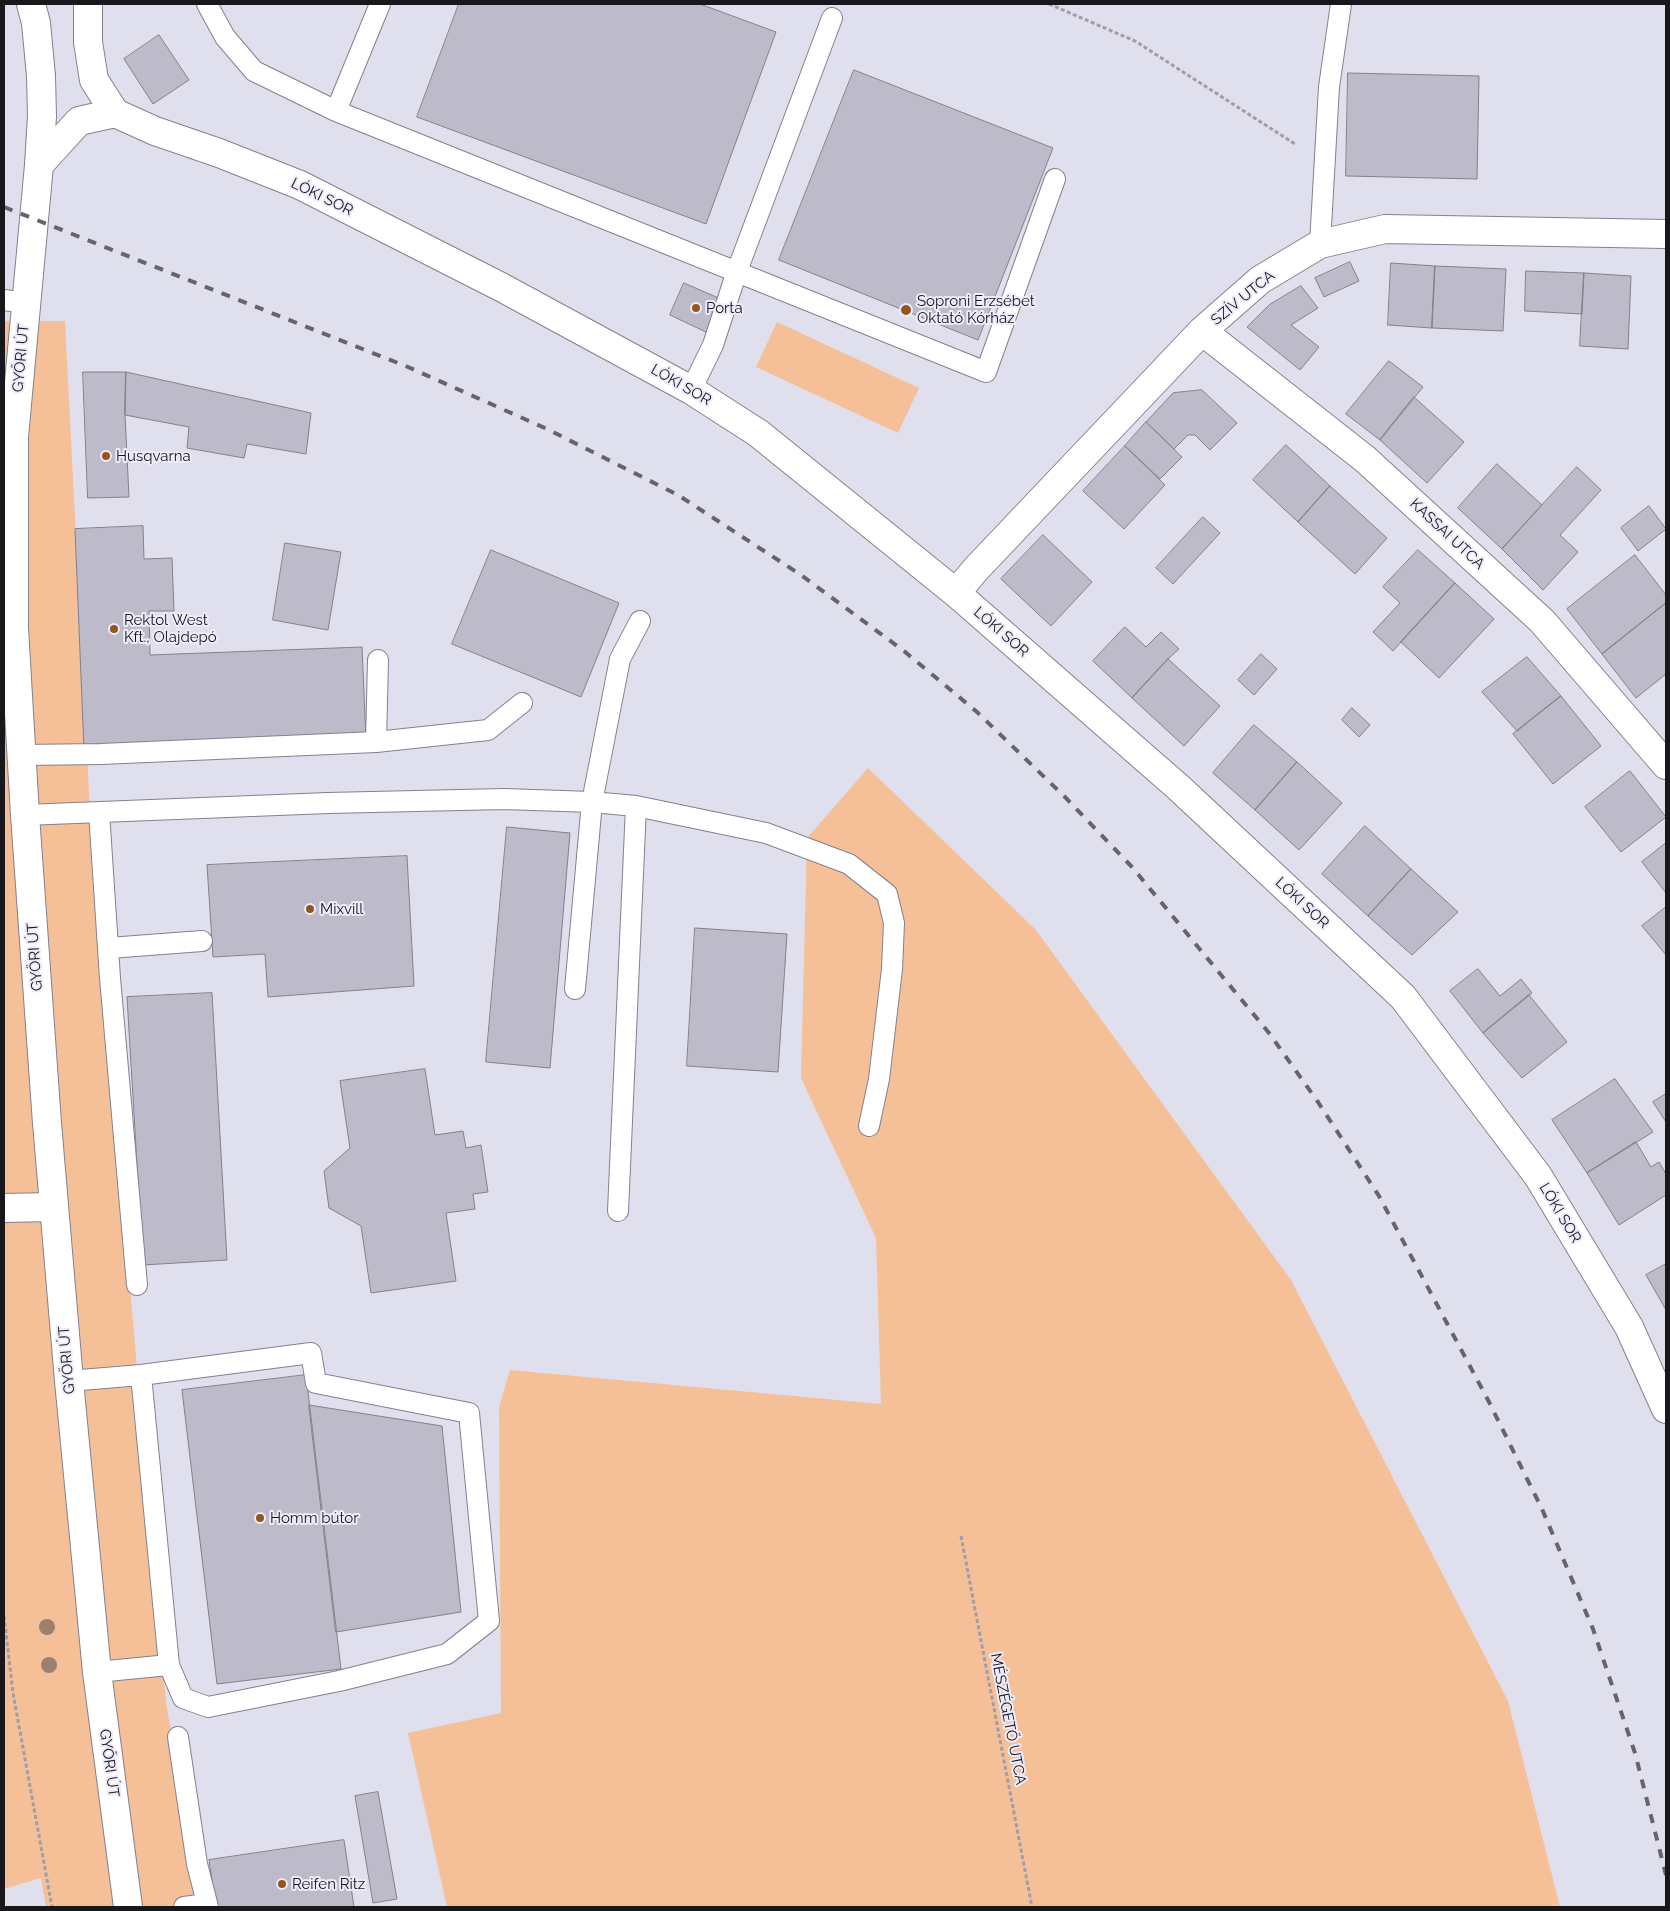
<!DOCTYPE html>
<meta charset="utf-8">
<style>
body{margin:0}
#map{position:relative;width:1670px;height:1911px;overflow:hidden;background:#e0dfed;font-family:Raleway,sans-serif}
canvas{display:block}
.frame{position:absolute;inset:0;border:5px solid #17171c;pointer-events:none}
</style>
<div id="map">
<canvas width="1670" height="1911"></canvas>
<div class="frame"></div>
</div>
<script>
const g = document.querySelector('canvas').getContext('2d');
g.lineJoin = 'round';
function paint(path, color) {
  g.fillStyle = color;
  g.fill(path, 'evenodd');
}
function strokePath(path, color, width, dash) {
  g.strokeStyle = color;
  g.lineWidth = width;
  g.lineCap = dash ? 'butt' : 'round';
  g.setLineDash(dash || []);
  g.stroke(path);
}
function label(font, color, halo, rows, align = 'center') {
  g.font = font + ' Raleway,sans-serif';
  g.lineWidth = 4;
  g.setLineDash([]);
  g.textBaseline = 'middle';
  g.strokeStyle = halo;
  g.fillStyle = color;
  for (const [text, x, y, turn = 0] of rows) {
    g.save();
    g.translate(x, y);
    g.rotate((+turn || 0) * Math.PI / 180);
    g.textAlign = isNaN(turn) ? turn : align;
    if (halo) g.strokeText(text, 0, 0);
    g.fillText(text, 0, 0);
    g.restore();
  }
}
paint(new Path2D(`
 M4,321h61l27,530 74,851 35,205h-155l-5,-29 -37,11z
 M777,322l142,66 -21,45 -142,-66z
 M868,768l168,162 255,350 217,421 52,206h-1113l-39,-174 93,-20 -2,-306 11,-37 371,34 -5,-166 -75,-160 6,-240z`), '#f5c098');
const building = new Path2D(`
 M459,4h241l76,28 -70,192 -289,-107z
 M159,35l30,45 -36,24 -29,-45z
 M854,70l199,78 -75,192 -199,-80z
 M1348,73l131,3 -2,103 -131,-3z
 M1350,262l9,19 -35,16 -9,-19z
 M1391,263l44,3 -3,62 -44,-3z
 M1435,266l71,3 -3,62 -71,-3z
 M1526,271l58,2 -2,41 -57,-3z
 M1584,273l47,3 -3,73 -48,-3z
 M684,283l39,17 -15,33 -38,-18z
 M1301,286l17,22 -27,17 28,22 -19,23 -53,-43 22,-22z
 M1389,361l34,26 -43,53 -34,-26z
 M83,372h43l-1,43 4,82 -41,1z
 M126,372l185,41 -5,41 -59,-10 -3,14 -57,-10 2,-21 -64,-12z
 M1202,390l35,33 -27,27 -15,-15h-7l-14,14 -28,-27 27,-29z
 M1414,397l50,45 -37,41 -47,-43z
 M1146,422l36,35 -22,22 -35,-33z
 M1286,445l44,41 -32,36 -45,-42z
 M1125,446l40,39 -41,44 -41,-38z
 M1497,464l45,41 -40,44 -44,-41z
 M1577,467l24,23 -41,45 18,17 -35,38 -41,-41z
 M1330,486l57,52 -32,36 -57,-52z
 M1649,506l17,23 -28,22 -17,-23z
 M1203,517l17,16 -47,51 -17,-16z
 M143,526l1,33 28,-1 2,53h-25l1,44 212,-8 4,93 -282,10 -9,-221z
 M1043,535l49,47 -41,44 -50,-47z
 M285,543l56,9 -13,78 -55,-10z
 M491,550l128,53 -38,94 -129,-53z
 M1418,550l37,33 -62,68 -20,-19 27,-29 -17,-16z
 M1635,555l31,40v8l-64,51 -35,-45z
 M1455,583l39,36 -55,59 -38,-36z
 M1666,603v71l-30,24 -34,-44z
 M1125,627l21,20 15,-15 18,17 -11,10 -36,39 -39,-37z
 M1261,654l16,15 -23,26 -16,-15z
 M1527,657l34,39 -44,35 -35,-39z
 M1168,659l52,47 -36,40 -52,-48z
 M1561,696l40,50 -48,38 -40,-50z
 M1352,708l18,17 -11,12 -17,-17z
 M1254,725l43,37 -42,48 -42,-37z
 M1297,762l45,41 -43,47 -44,-40z
 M1630,771l36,46 -45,35 -36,-45z
 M1365,826l46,43 -43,47 -46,-42z
 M507,827l63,6 -20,235 -64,-6z
 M1666,843v50l-24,-31z
 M407,856l7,130 -146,11 -3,-43 -52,3 -6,-92z
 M1411,869l47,43 -46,43 -44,-39z
 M1666,907v48l-24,-29z
 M695,928l92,6 -9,138 -91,-6z
 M1478,969l22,27 21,-17 11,14 -49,40 -33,-42z
 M212,993l15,267 -84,5 -16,-268z
 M1529,995l38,47 -45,36 -39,-45z
 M425,1069l10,66 28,-4 3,17 15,-3 7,47 -15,2 2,15 -29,4 10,68 -85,12 -10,-67 -32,-18 -5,-37 26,-23 -10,-67z
 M1615,1079l38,53 -66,41 -35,-53z
 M1666,1094v28l-13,-20z
 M1636,1142l15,25 8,-5 7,12v21l-47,30 -32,-52z
 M1666,1264v46l-20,-35z
 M306,1375l35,294 -124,15 -35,-294z
 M309,1405l133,21 19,186 -125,20z
 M378,1792l19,107 -24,4 -18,-107z
 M344,1840l10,67h-138l-7,-47z`);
paint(building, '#bdbbc9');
strokePath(building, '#82808d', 1);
const lane = new Path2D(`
 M207,4l18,33 29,34 82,40 650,261 69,-193
 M336,111l44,-107
 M1320,244l9,-157 12,-83
 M4,300l22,3
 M691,390l22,-45 24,-74 95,-253
 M376,742l2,-82
 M22,755l79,-1 275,-12 112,-12 34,-27
 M99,812l11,166 27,307
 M25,815l303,-12 176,-4 88,3 44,4 130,27 83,31 38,30 7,29 -2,46 -13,110 -10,47
 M109,948l93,-7
 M575,989l17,-187 28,-143 20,-38
 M618,1211l18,-405
 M141,1375l170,-22 5,30 153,30 20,208 -42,33 -108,27 -131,26 -25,-9 -14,-33
 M69,1381l72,-6 28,290 -72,7
 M178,1737l19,127 11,43
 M184,1907l23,-3`);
const street = new Path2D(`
 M88,4v38l6,38 21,33 40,18 64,22 81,32 201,102 190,103 67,43 198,160 222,194 225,210 135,179 91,151 37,82
 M39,165l40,-44 36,-8
 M1202,331l163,128 177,162 124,144
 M956,593l20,-24 226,-238 58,-51 60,-36 65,-15 281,5
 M4,1208l50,-1`);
const secondary = new Path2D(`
 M31,4l5,19 5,53 1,40 -3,49 -25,272v191l11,187 22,308 22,258 28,291 31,235`);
strokePath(lane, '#83818e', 22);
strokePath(street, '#83818e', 30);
strokePath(secondary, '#83818e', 30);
strokePath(new Path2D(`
 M1049,4l86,37 160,103
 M961,1536l71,371
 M4,1616l9,77 39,214`), '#9e9da8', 3, [4, 2.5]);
strokePath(lane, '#fff', 20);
strokePath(street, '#fff', 28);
strokePath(secondary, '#fff', 28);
strokePath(new Path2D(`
 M4,207l404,160 139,62 131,66 123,80 103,76 73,61 88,85 67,70 137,166 49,69 61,94 109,204 54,109 51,120 42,124 31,122`), '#64646d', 4, [9, 9]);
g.fillStyle = '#9a806e';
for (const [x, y] of [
 [47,1627],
 [49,1665]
]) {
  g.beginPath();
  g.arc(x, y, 8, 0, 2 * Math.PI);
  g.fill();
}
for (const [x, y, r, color] of [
 [696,308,5,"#95561d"],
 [906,310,6,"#95561d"],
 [106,456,5,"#95561d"],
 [114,629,5,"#95561d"],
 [310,909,5,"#95561d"],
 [260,1518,5,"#95561d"],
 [282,1884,5,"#95561d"]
]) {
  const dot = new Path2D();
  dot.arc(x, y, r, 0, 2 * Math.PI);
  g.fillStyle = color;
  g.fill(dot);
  strokePath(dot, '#eeecfb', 2);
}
label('15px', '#17171c', '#eeecfb', [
 ["LÓKI SOR",322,197,26],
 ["SZÍV UTCA",1243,298,-39],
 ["GYŐRI ÚT",21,358,-85],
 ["LÓKI SOR",681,385,30],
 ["KASSAI UTCA",1447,534,43],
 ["LÓKI SOR",1001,632,41],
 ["LÓKI SOR",1302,903,43],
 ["GYŐRI ÚT",35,957,-94],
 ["LÓKI SOR",1560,1213,59],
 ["GYŐRI ÚT",67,1360,-95],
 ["MÉSZÉGETŐ UTCA",1008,1719,79],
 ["GYŐRI ÚT",109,1763,82]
]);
label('15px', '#17171c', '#eeecfb', [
 ["Soproni Erzsébet",917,301],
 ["Oktató Kórház",917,318],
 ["Porta",706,308],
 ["Husqvarna",116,456],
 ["Rektol West",124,620],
 ["Kft., Olajdepó",124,637],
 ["Mixvill",320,909],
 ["Homm bútor",270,1518],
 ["Reifen Ritz",292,1884]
], 'left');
</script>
